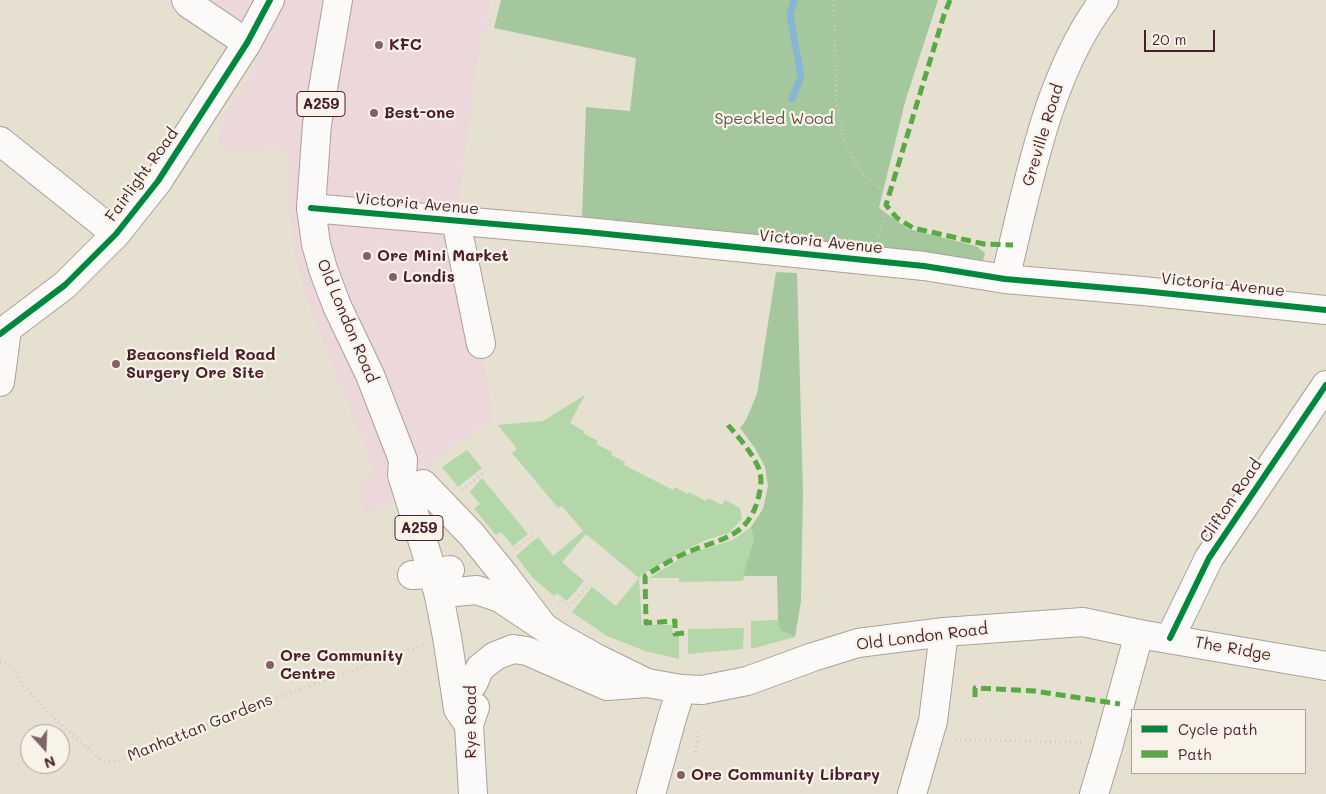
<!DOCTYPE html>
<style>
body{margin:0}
#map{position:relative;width:1326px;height:794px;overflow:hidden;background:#e6e0d0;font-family:Mali,sans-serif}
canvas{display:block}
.legend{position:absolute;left:1131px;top:709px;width:175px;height:65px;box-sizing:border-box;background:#f7f3e8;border:1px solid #b29e9c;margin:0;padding:6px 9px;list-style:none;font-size:15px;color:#4a1f2b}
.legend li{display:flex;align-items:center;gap:10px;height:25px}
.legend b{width:25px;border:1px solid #b29e9c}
.north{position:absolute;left:20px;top:724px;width:50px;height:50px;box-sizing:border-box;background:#f7f3e8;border:1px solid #b29e9c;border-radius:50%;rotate:160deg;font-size:14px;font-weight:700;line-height:20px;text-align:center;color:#4a1f2b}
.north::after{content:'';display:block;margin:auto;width:18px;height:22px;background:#816365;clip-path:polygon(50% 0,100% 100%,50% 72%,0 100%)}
.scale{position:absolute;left:1144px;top:30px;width:71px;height:22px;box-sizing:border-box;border:2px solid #4a1f2b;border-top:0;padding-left:6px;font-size:15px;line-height:18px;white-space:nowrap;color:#4a1f2b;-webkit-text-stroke:4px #f7f3e8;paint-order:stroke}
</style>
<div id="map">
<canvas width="1326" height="794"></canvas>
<ul class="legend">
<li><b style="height:6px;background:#00873e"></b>Cycle path</li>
<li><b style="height:6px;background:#57aa44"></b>Path</li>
</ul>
<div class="north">N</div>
<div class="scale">20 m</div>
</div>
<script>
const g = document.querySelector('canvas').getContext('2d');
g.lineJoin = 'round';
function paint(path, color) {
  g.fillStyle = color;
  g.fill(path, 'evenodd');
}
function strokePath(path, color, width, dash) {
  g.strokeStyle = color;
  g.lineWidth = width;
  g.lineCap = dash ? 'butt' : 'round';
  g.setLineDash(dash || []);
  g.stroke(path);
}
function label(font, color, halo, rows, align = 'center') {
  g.font = font + ' Mali,sans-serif';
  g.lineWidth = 4.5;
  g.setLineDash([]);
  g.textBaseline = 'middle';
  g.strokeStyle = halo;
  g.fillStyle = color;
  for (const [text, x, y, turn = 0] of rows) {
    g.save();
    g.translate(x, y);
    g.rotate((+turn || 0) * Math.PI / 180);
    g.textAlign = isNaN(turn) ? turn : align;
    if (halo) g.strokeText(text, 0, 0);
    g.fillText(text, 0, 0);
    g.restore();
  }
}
paint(new Path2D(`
 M165,0h324l-3,36h-6l-24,185 25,123 12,77 -54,35 -37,45 -37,12 -8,-24 17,-18 -67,-172 -11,-41 -7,-53v-53l-71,-3 2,-22 38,-68 -94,-56z`), '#ecd7db');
paint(new Path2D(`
 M585,395l-15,28 14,8 -1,2 15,8 -2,3 16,8 -1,3 14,7 -1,3 49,25 2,-3 13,7 1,-2 17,9 2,-3 14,7 3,-5 15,8 2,11 -13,14 -26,8 -61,33 -3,4 3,47h30l1,11h6v23l-34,-8 -38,-15 -35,-24 20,-25 24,19 23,-28 -53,-44 -24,28 22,19 -17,20 -10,-8 -3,3 -22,-19 -16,-21 22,-19 15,19 30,-25 -21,-25 -4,2 -46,-55 5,-4 -19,-24 45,-4z
 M467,450l15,18 -24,19 -16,-20z
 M482,478l46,56 -15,12 -12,-14 -5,3 -22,-26 6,-5 -10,-12z
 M751,527l3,11 -11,43 -64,1v-4h-30l39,-24 45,-14z
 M778,620l3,10 14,7 -44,12v-28z
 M744,628l-1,21 -55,5v-25z`), '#b4d7a9');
paint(new Path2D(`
 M501,0h437l-33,102 -26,106 29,21 68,17 9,7 -2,8 -401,-44 4,-110 44,4 6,-53 -142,-30z
 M776,272l21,1 6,219 -2,109 -6,36 -15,-7 -2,-10 -1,-44h-34l11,-37 -3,-12 12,-18 5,-23 -3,-19 -10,-19 -15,-20 6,-8 11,-26z`), '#a5c79e');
strokePath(new Path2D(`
 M792,99l9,-23 -11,-61 4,-15`), '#88b5d4', 7);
const minor = new Path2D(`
 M186,0l3,4 58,39
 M0,141l116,93
 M311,208l276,24 337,34 81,13 138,12 183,19
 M456,221l25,123
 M1005,279c23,-92 41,-202 99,-279
 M0,334l65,-49 51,-51 42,-53 89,-138 23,-43
 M0,382l7,-52
 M412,575l21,-1 17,-4
 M1170,638l39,-80 117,-173
 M651,794l21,-76 9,-29
 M912,794l21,-73 11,-89
 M1094,794l13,-43 32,-117`);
const major = new Path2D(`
 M439,596l16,-4 22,-2 23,8 57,38 39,22 51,25 34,6 21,1 45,-9 66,-24 45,-14 86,-11 139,-10 56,12 187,32`);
const highway = new Path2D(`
 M338,0l-21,124 -6,84 5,36 7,25 14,37 33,69 33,85 -1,15 31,99 6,22 8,41 11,72 11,16
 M423,484l49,51 33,41 37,49
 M473,684l7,-16 15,-12 18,-7 14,2 80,35 40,-3
 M473,794l-4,-69 6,-18`);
strokePath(minor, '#aaa19a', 30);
strokePath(major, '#aaa19a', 30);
strokePath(highway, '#aaa19a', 30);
strokePath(new Path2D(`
 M834,0l2,103 9,40 18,32 26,19
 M879,236l7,-31
 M462,490l23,-18
 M516,549l19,-16
 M558,603l3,-3 8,7 20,-22
 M0,662l12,5 11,18 34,36 43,38 11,3 15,-3 103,-43 195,-72
 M955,740l129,2
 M695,752l3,-10 -2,-11`), '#cdc9c7', 3, [1, 4]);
strokePath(minor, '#fbfaf8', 28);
strokePath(major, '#fbfaf8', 28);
strokePath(highway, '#fbfaf8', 28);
strokePath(new Path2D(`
 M950,0l-6,15 -58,190 11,13 16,10 71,16 29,1
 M684,633l-9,1v-13l-29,2 -1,-47c13,-8 27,-17 41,-23 34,-15 63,-14 73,-58 2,-8 3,-18 0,-26 -7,-17 -20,-31 -31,-44
 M975,697v-9l59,3 86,13`), '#57aa44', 5, [10, 5]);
strokePath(new Path2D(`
 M311,208l276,24 337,34 81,13 138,12 183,19
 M0,334l65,-49 51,-51 42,-53 89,-138 23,-43
 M1170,638l39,-80 117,-173`), '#00873e', 6);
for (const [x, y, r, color] of [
 [379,45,5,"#816365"],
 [374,113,5,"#816365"],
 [367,256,5,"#816365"],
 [393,277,5,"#816365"],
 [116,364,5,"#816365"],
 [270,665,5,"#816365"],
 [681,775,5,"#816365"]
]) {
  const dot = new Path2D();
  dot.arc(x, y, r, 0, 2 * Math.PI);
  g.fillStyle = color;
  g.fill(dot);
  strokePath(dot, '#f7f3e8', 2);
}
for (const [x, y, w] of [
 [321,104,48],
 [419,528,48]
]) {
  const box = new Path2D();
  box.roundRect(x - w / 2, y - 12.5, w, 25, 4);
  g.fillStyle = '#f7f3e8';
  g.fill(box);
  strokePath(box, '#4a1f2b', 1);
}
label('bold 15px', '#4a1f2b', null, [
 ["A259",321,104],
 ["A259",419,528]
]);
label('bold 16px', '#4a1f2b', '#f7f3e8', [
 ["KFC",389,45],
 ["Best-one",384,113],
 ["Ore Mini Market",377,256],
 ["Londis",403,277],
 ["Beaconsfield Road",126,355],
 ["Surgery Ore Site",126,373],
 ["Ore Community",280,656],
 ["Centre",280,674],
 ["Ore Community Library",691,775]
], 'left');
label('16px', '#5e5447', '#f7f3e8', [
 ["Speckled Wood",774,119]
]);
label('16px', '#4a1f2b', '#f7f3e8', [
 ["Greville Road",1043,135,-73],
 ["Fairlight Road",142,175,-54],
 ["Victoria Avenue",417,204,5],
 ["Victoria Avenue",821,242,6],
 ["Victoria Avenue",1223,285,6],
 ["Old London Road",347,321,67],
 ["Clifton Road",1231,501,-56],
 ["Old London Road",922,637,-7],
 ["The Ridge",1233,649,10],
 ["Rye Road",471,722,-90],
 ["Manhattan Gardens",200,728,-22]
]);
</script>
